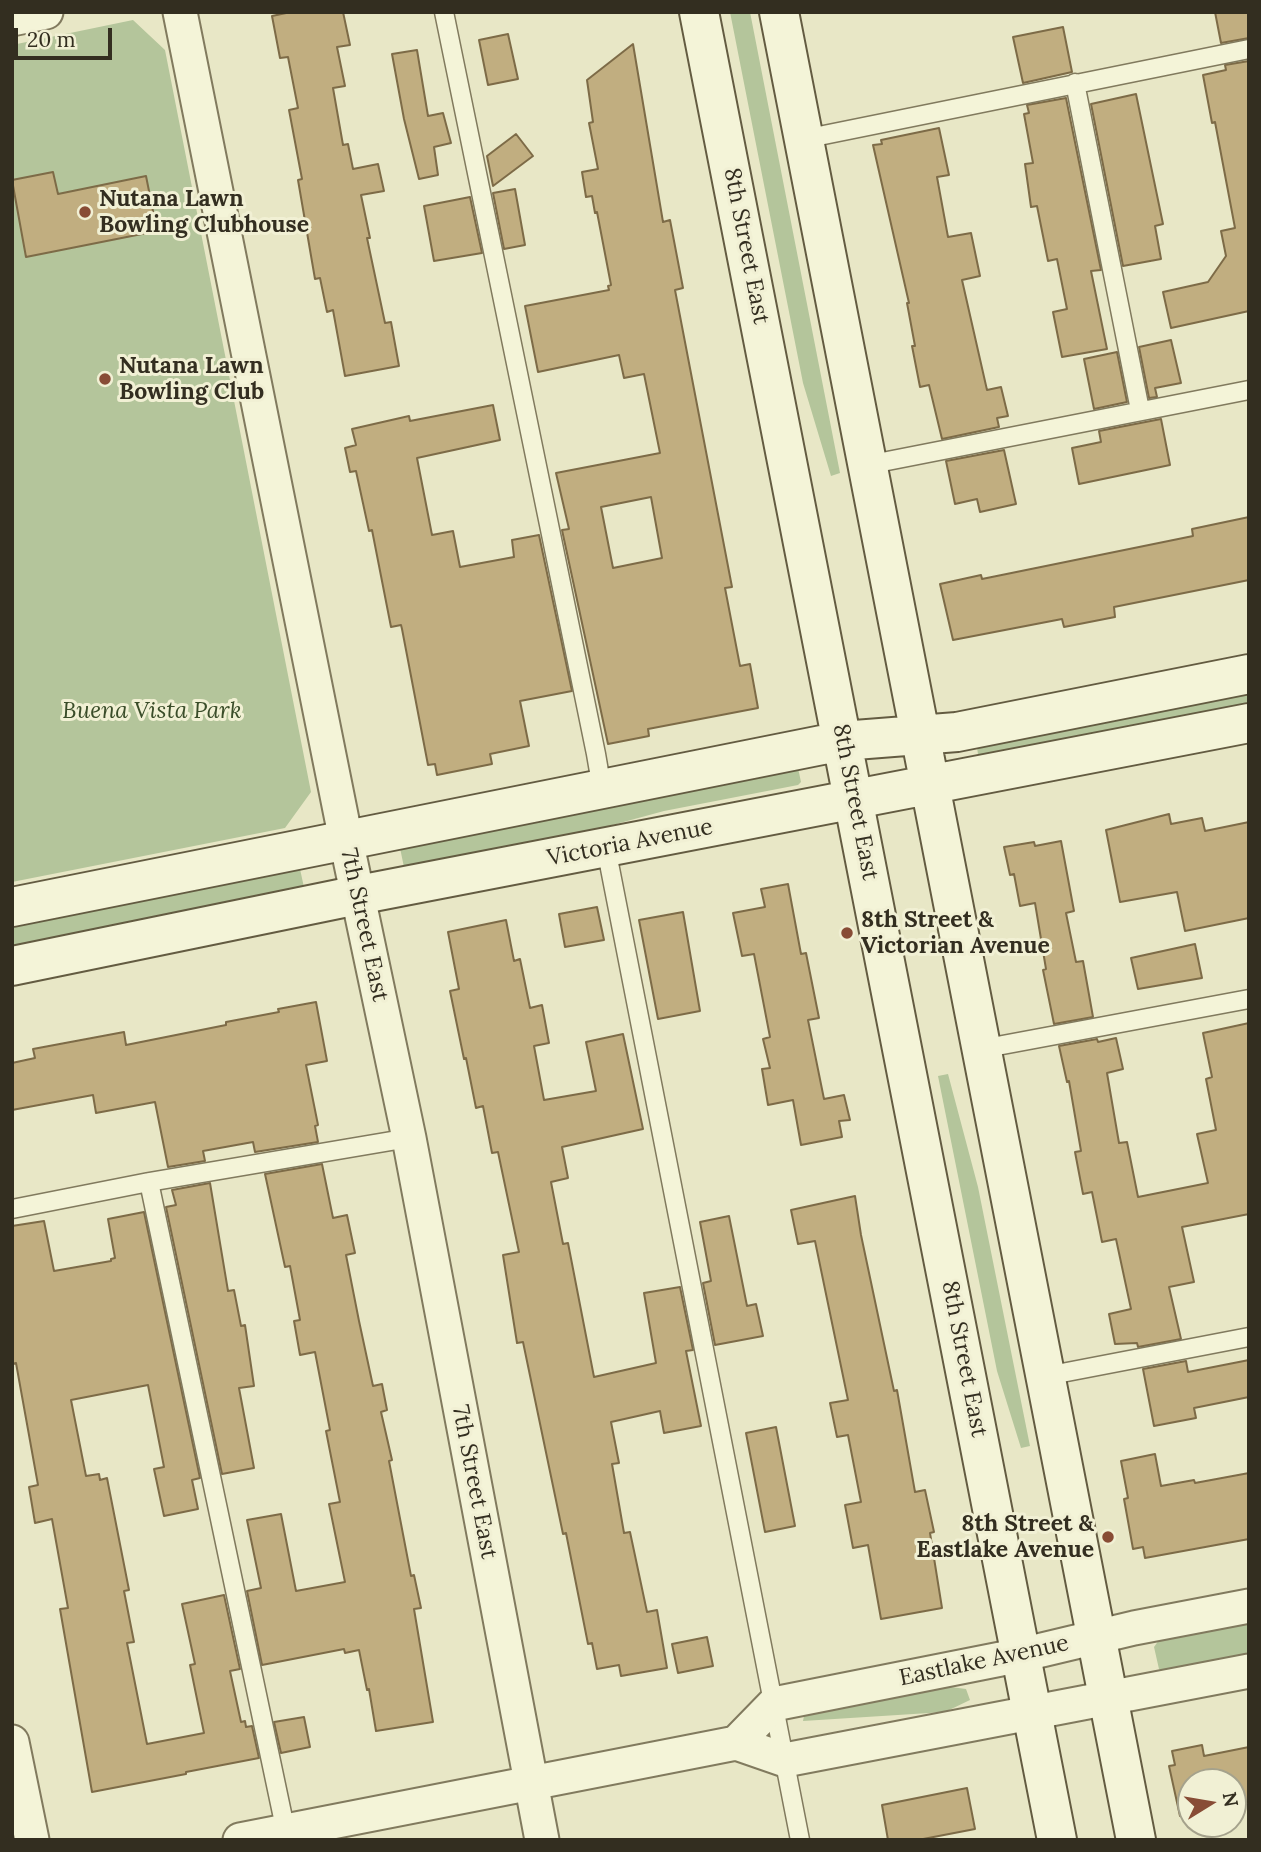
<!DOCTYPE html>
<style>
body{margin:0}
#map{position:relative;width:1261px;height:1852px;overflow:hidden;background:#e8e7c6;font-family:Lora,serif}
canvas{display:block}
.frame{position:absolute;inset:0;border:14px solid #332e20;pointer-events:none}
.north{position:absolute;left:1177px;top:1768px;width:70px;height:70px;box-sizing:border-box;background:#f1f0d4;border:2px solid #a5a28c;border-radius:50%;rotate:79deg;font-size:19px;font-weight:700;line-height:28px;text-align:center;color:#332e20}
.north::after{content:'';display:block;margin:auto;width:24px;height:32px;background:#884c35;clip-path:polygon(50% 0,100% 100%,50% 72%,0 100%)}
.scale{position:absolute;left:14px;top:28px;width:98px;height:32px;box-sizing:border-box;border:4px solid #332e20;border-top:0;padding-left:9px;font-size:21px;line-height:24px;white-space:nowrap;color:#332e20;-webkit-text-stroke:5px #f1f0d4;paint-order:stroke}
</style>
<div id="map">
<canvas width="1261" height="1852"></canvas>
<div class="frame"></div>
<div class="north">N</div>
<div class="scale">20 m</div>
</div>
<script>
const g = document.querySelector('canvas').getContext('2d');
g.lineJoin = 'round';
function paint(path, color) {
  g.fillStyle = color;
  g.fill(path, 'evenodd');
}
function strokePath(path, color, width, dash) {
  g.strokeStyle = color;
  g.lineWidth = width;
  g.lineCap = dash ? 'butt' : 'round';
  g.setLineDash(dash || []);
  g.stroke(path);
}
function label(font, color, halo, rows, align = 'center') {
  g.font = font + ' Lora,serif';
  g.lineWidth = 6;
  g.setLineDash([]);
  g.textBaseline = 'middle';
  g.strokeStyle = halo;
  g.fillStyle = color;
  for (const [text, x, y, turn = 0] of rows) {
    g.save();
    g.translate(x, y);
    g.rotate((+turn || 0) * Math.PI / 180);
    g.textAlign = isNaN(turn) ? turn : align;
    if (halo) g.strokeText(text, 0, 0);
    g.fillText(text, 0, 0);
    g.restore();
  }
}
paint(new Path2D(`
 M730,12h20l90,461 -9,3 -28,-93z
 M133,20l32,30 146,742 -26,36 -273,54v-837z
 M1249,691v22l-270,49 -2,-15z
 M798,768l3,14 -3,3 -134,26 -188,51 -71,10 -5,-24z
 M292,866l8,3 5,23 -293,62v-34z
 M948,1074l30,113 52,259 -9,2 -24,-77 -59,-295z
 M1249,1622v37l-81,16 -9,-6 -5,-22 5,-7z
 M951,1687l15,2 4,11 -25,12 -142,9 1,-5z`), '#b4c59b');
const building = new Path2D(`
 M291,12h52l7,33 -13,2 8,39 -12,2 10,57 5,-1 5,25 25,-5 6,27 -23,4 9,43h-3l18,85 6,-1 8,44 -54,10 -12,-66 -6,2 -7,-34 -5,1 -17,-99 4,-1 -13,-69 9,-2 -10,-51 -8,1 -8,-42z
 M1215,12h34v26l-28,5z
 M1063,27l9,45 -49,11 -10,-46z
 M508,34l10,45 -30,6 -9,-45z
 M633,44l30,178 7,-2 13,68 -8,2 57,297 -7,1 15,78 10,-2 8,44 -110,21 1,7 -41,8 -46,-214 7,-1 -13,-56 104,-20 -16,-79 -20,4 -5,-23 -81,17 -13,-66 84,-16 -1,-4 3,-1 -14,-73 -2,1 -3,-17 -6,1 -4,-25 16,-3 -9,-46 4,-1 -6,-42zM651,497l11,61 -49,10 -12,-61z
 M417,50l11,66 15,-3 8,30 -17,4 4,28 -19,4 -15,-60 -12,-65z
 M1249,61v250l-78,17 -8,-36 45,-10 18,-26 -5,-25 14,-3 -20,-106 -3,1 -9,-48 23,-5 -1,-5z
 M1136,94l27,130 -8,2 6,33 -38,7 -32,-162z
 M1066,98l35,172 -10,1 16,78 -45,8 -9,-45 14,-3 -10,-50 -9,2 -11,-55 -6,1 -6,-43 8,-1 -9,-49 5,-1 -2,-8z
 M939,128l10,47 -12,2 11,60 23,-4 9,43 -18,4 25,110 14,-3 7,29 -11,2 2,9 -57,12 -13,-54 -9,2 -8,-41h3l-8,-43h2l-36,-158 9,-1 -1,-4z
 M516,134l17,22 -40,30 -6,-30z
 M53,172l5,22 88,-18 11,55 -131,26 -14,-77z
 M515,189l10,56 -21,4 -11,-56z
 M470,197l12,56 -48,8 -10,-55z
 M1171,340l10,43 -26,5 2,9 -8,1 -10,-51z
 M1117,352l10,50 -33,7 -10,-50z
 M493,405l7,35 -83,18 15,77 21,-4 7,36 54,-10 -2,-17 27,-5 33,156 -52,10 9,45 -39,8 2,10 -55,11 -2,-11 -7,1 -26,-136 -1,-4 -10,2 -19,-97 -3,1 -13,-60 -6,1 -5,-24 11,-3 -4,-16 57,-13 1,5z
 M1161,419l9,46 -91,19 -7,-36 29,-6 -2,-11z
 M1004,450l12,54 -36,8 -3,-13 -22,5 -9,-43z
 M1249,517v63l-135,27 1,10 -51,10 -2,-8 -109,21 -13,-56 41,-9 1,4 211,-43 -1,-7z
 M1169,814l2,10 31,-6 3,13 44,-9v96l-64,13 -8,-39 -57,10 -14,-72z
 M1061,841l13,70 -8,2 10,49 7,-1 10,56 -39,7 -11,-54 3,-1 -11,-66 -15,3 -6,-32 -4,1 -6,-28 30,-5 1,4z
 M788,884l13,70 5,-1 13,65 -11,2 16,79 20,-4 6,25 -11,1 3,16 -41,8 -8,-45 -25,5 -6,-36 8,-1 -7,-29 7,-2 -16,-83 -12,2 -9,-43 32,-6 -4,-18z
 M597,907l7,33 -39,7 -6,-33z
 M683,912l17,99 -42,8 -19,-99z
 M506,920l8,41 6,-2 10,49 12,-3 7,38 -15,3 10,54 52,-9 -10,-49 37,-8 20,95 -81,18 6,31 -17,4 12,62 5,-1 26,134 62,-14 -12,-70 36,-6 13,63 -7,1 15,75 -37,7 -4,-22 -49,11 8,41 -7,1 12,69 6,-1 17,80 10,-2 10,58 -46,8 -2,-11 -22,4 -5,-26 -4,1 -22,-111 -3,1 -40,-192 -6,1 -14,-88 16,-3 -21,-100 -6,1 -9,-47 -7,2 -10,-50 -2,1 -14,-68 9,-2 -11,-57z
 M1195,944l7,34 -64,11 -7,-31z
 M316,1002l11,59 -21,4 12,60 -3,1 3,16 -63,10 -2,-10 -50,9 2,10 -37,6 -13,-65 -59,11 -3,-18 -81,15v-47l23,-5 -2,-9 91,-17 2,13 100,-20v-3l53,-10 -1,-3z
 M1249,1023v191l-67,13 12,55 -25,5 12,52 -43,8 -1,-4 -22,1 -6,-30 22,-5 -15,-70 -14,3 -10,-50 -9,2 -8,-42 6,-1 -12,-70 -2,1 -8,-36 38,-7 1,3 18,-4 7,31 -16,4 12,70 8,-1 11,55 70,-14 -11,-49 19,-4 -10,-51 6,-2 -9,-44z
 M322,1164l11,54 14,-3 8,38 -9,2 13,66 14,65 9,-2 5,26 -6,2 11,48 -3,1 22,115 3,-1 7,33 -7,1 19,113 -57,9 -7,-42 -2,1 -8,-40 -14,3 -1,-4 -82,16 -15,-74 14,-3 -14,-68 34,-6 15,77 49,-9 -16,-78 11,-2 -14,-71 4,-1 -15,-78 -15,3 -6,-34 6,-1 -10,-54 -5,1 -20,-93z
 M210,1183l18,108 6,-1 7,36 4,-1 9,61 -15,2 15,80 -32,6 -56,-267 10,-2 -4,-15z
 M855,1196l6,39 33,156 3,-1 18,102 10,-2 9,42 -4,1 12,75 -61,11 -13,-74 -15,3 -8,-43 16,-3 -13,-67 -11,2 -7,-34 18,-3 -33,-159 -17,3 -7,-34z
 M144,1212l56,266 -8,2 6,29 -34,7 -10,-47 10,-2 -16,-82 -77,15 15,76 13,-2 1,6 7,-2 22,112 -5,1 10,51 -7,1 20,101 57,-11 -14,-68 5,-1 -13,-60 42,-9 16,74 -10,2 11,51 4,-1 1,6 6,-1 7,32 -73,14v2l-94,18 -32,-183 8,-1 -16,-89 -17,4 -6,-36 9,-2 -22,-122 -4,1v-138l32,-5 10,50 57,-10v-2l4,-1 -7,-39z
 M729,1216l18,90 9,-2 7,32 -48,9 -12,-62 8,-2 -11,-59z
 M1249,1360v37l-55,11 2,10 -42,8 -11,-57 43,-8 2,11z
 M776,1427l19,99 -30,6 -19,-99z
 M1155,1454l6,32 33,-6 1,3 54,-10v66l-104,19 -2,-11 -10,2 -9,-50 4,-1 -7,-37z
 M707,1637l6,29 -35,7 -6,-29z
 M304,1717l6,30 -29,6 -7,-31z
 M1202,1745l2,11 45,-9v55l-16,3v-23h-42v31l-11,3 -11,-50 6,-1 -3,-14z
 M967,1788l8,41 -57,11h-30l-6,-35z`);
paint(building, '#c1ae80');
strokePath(building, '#7d6b47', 2);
const lane = new Path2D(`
 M444,12l152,742 6,35
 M1075,83l65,327
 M804,139l445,-90
 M867,465l382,-75
 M606,848l194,992
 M981,1049l268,-50
 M149,1182l138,655
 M12,1209l137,-27 260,-44
 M1046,1376l203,-39`);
const street = new Path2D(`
 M180,12l166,828 63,298 133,702
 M12,19l34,-7
 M12,1742l20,98
 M736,1743l38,-39 247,-49 113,-27 115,-22
 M240,1840l496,-97 49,17 464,-89`);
const secondary = new Path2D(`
 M699,12l358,1828
 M779,12l357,1828
 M12,907l830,-166 115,-9 292,-58
 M12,966l346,-71 891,-172`);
strokePath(lane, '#817a5e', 21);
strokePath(street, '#817a5e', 37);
strokePath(secondary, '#635b41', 42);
strokePath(lane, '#f4f4d8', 18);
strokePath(street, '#f4f4d8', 33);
strokePath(secondary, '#f4f4d8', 38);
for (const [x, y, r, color] of [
 [85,212,7,"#884c35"],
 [105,379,7,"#884c35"],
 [847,933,7,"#884c35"],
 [1108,1537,7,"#884c35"]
]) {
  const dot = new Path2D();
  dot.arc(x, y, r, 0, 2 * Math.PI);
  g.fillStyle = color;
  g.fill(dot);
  strokePath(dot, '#f1f0d4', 2.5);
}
label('bold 23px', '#332e20', '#f1f0d4', [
 ["Nutana Lawn",99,199],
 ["Bowling Clubhouse",99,225],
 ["Nutana Lawn",119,366],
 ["Bowling Club",119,392],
 ["8th Street &",861,920],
 ["Victorian Avenue",861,946],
 ["8th Street &",1094,1524,"right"],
 ["Eastlake Avenue",1094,1550,"right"]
], 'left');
label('23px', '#332e20', '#f1f0d4', [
 ["8th Street East",746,246,79],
 ["8th Street East",855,802,79],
 ["Victoria Avenue",630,843,-11],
 ["7th Street East",364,925,78],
 ["8th Street East",964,1359,79],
 ["7th Street East",474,1482,79],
 ["Eastlake Avenue",984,1661,-12]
]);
label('italic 23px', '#3a4d29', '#f1f0d4', [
 ["Buena Vista Park",152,711]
]);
</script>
